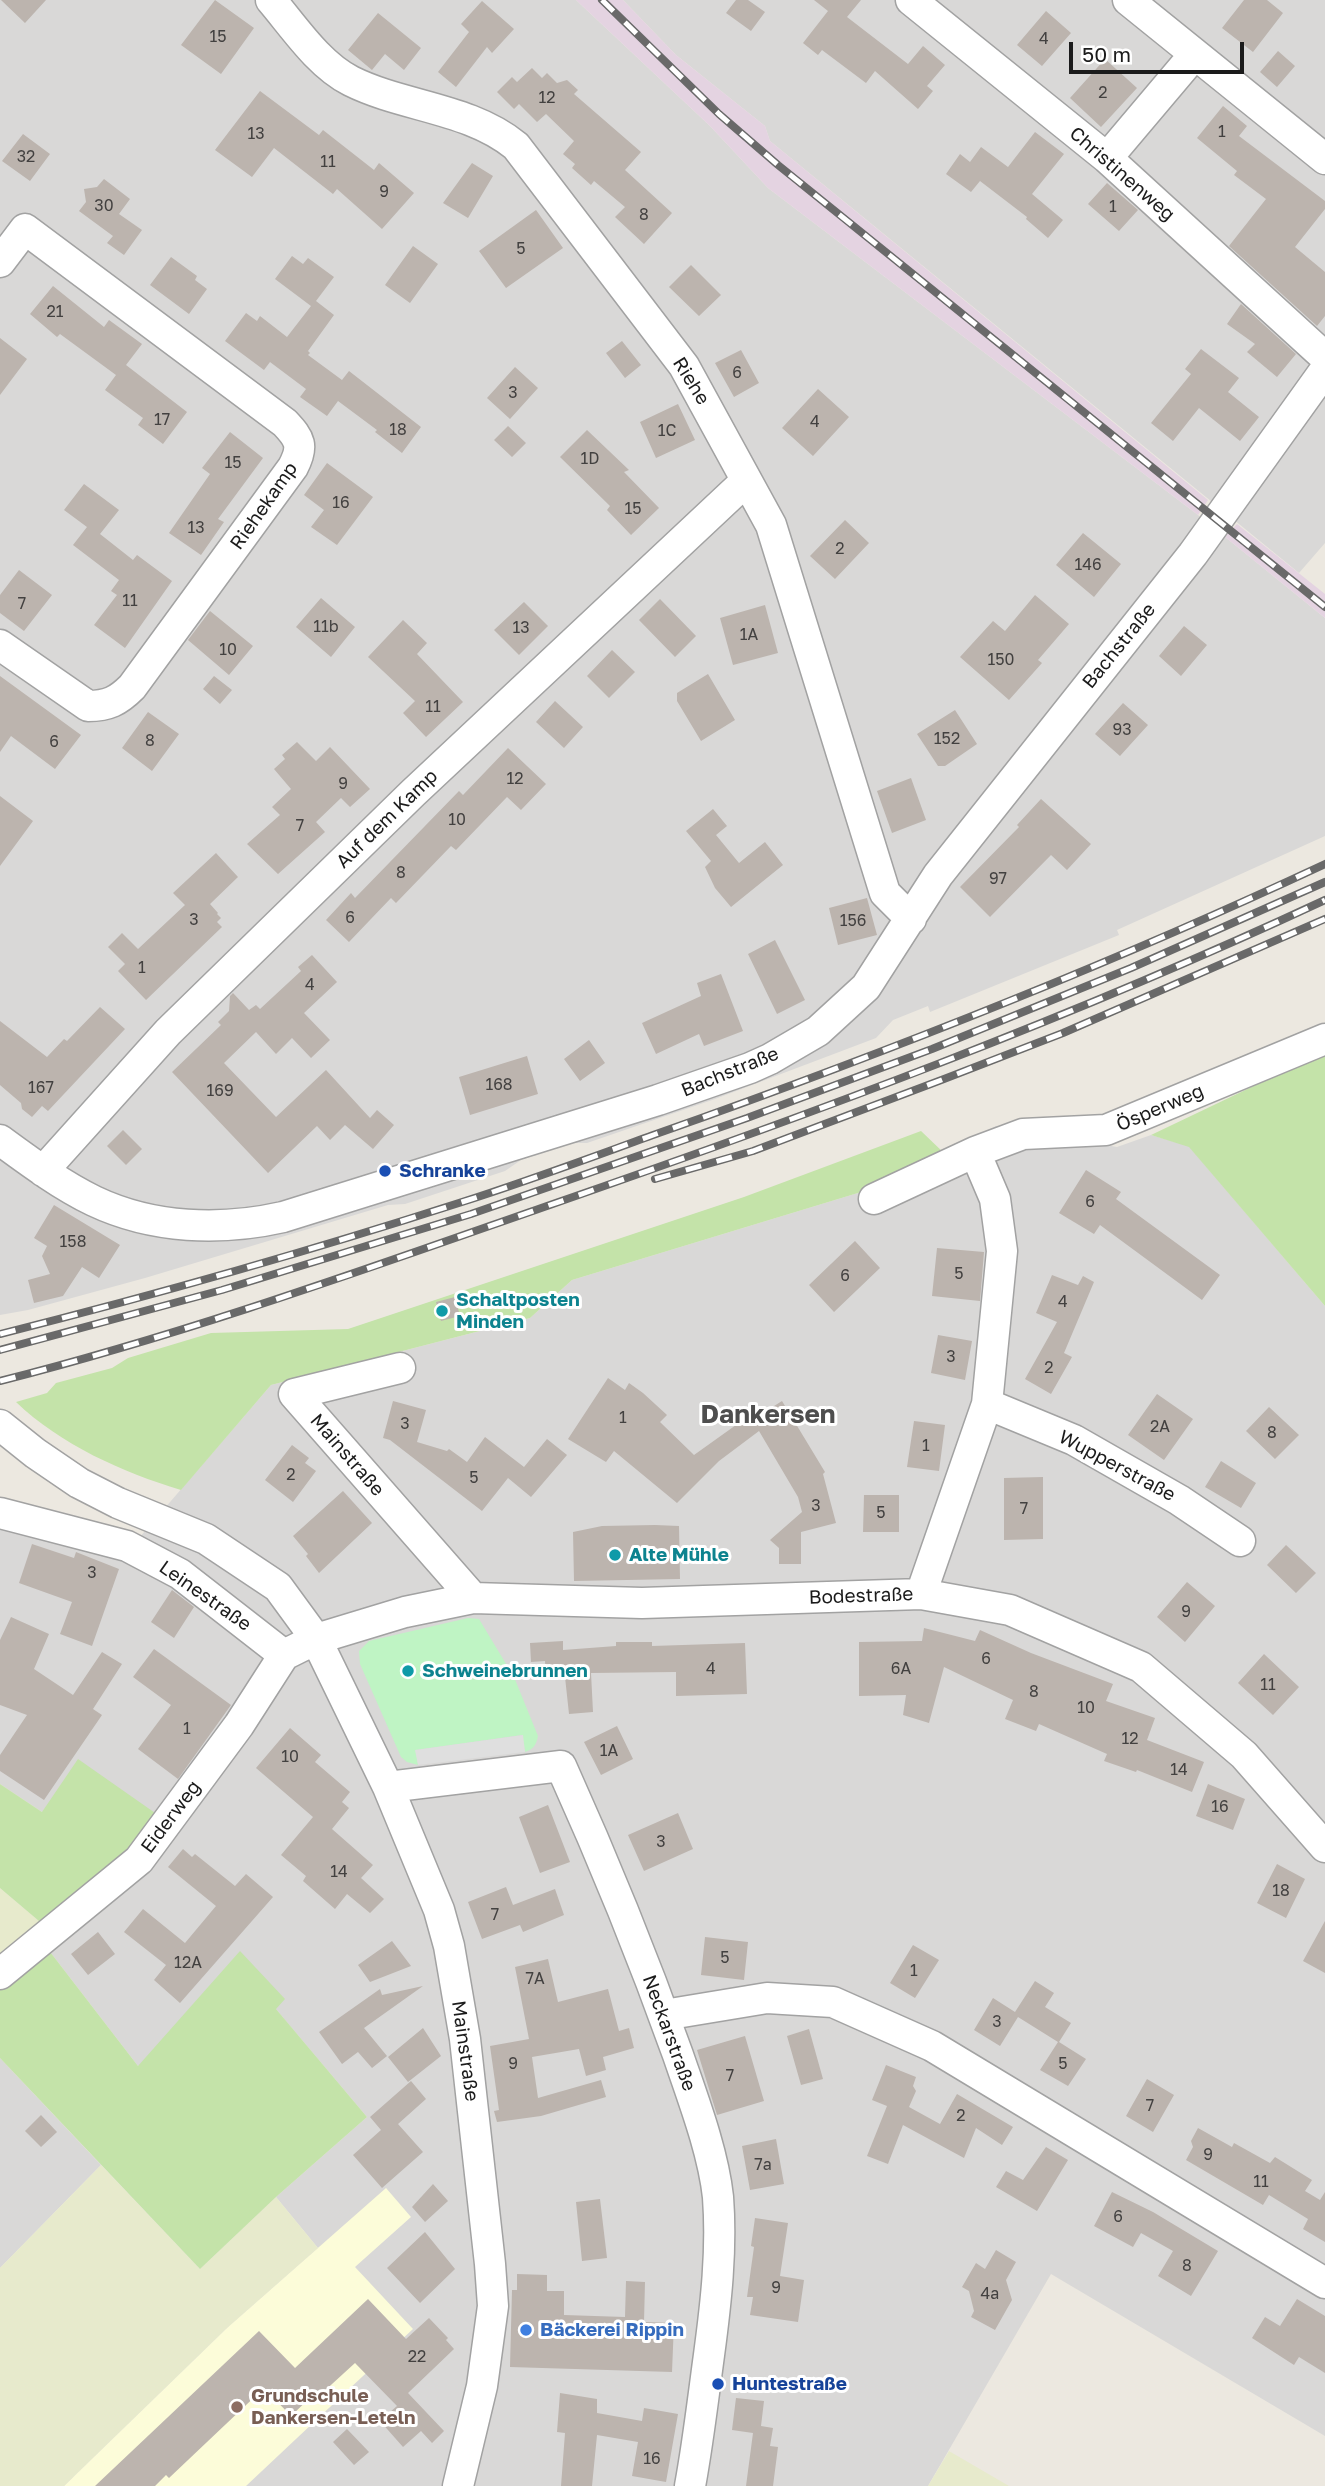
<!DOCTYPE html>
<meta charset="utf-8">
<style>
body{margin:0}
#map{position:relative;width:1325px;height:2486px;overflow:hidden;background:#ece8e0;font-family:"Golos Text",sans-serif}
canvas{display:block}
.scale{position:absolute;left:1069px;top:42px;width:175px;height:32px;box-sizing:border-box;border:4px solid #1b1b1b;border-top:0;padding-left:9px;font-size:21px;line-height:24px;white-space:nowrap;color:#1b1b1b;-webkit-text-stroke:5px #fff;paint-order:stroke}
</style>
<div id="map">
<canvas width="1325" height="2486"></canvas>
<div class="scale">50 m</div>
</div>
<script>
const g = document.querySelector('canvas').getContext('2d');
g.lineJoin = 'round';
function paint(path, color) {
  g.fillStyle = color;
  g.fill(path, 'evenodd');
}
function strokePath(path, color, width, dash) {
  g.strokeStyle = color;
  g.lineWidth = width;
  g.lineCap = dash ? 'butt' : 'round';
  g.setLineDash(dash || []);
  g.stroke(path);
}
function label(font, color, halo, rows, align = 'center') {
  g.font = font + ' "Golos Text",sans-serif';
  g.lineWidth = 6;
  g.setLineDash([]);
  g.textBaseline = 'middle';
  g.strokeStyle = halo;
  g.fillStyle = color;
  for (const [text, x, y, turn = 0] of rows) {
    g.save();
    g.translate(x, y);
    g.rotate((+turn || 0) * Math.PI / 180);
    g.textAlign = isNaN(turn) ? turn : align;
    if (halo) g.strokeText(text, 0, 0);
    g.fillText(text, 0, 0);
    g.restore();
  }
}
paint(new Path2D(`
 M0,0h576l134,126 58,62 430,327 127,103v218l-208,94 2,5 -189,77 -2,-6 -35,14 -17,18 -161,61 -128,44h-17l-49,17 -16,11 -100,33 -17,1 -243,73 -117,32 -28,5z
 M623,0h702v543l-26,30 -529,-432 -5,-15 -89,-71z
 M996,1126l121,21 34,-12 38,11 136,160v1130l-274,-162 -123,212h-864l254,-238 -42,-51 91,-80 -92,-109 9,-9 -146,67 -94,-122 -2,-132 -42,-28v-278l139,32 132,-153 259,-67 42,-38 299,-91z
 M0,2058l101,107 -101,103z`), '#d9d8d7');
paint(new Path2D(`
 M576,0h47l53,55 89,71 5,15 438,359 -10,15 -430,-327 -58,-62z
 M1237,524l88,70v24l-100,-81z`), '#e4d3e1');
paint(new Path2D(`
 M386,2188l25,29 -56,50 58,62 -167,157h-182l163,-158z`), '#fcfcd9');
paint(new Path2D(`
 M0,1888l46,39 -46,39z
 M101,2165l99,104 76,-72 42,51 -91,80 -163,158h-64v-218z
 M949,2451l60,35h-81z`), '#e7eacc');
paint(new Path2D(`
 M1325,1052v254l-136,-159 -38,-12z
 M921,1131l23,22 -73,36 -299,91 -42,38 -259,67 -90,105c-59,-18 -120,-45 -165,-88l31,-9 9,-10 56,-15 16,-10 83,-25 137,-4 396,-132z
 M78,1759l80,56 -37,47 -75,65 -46,-39v-104l42,28z
 M44,1944l94,122 102,-115 45,48 -9,10 91,108 -91,80 -76,72 -200,-211v-77z`), '#c4e3a9');
paint(new Path2D(`
 M468,1618l11,1 35,58 24,59c-2,9 -4,13 -13,16l-3,-17 -106,15 2,15 -11,-3 -6,-5 -41,-93 -1,-13 10,-10z`), '#bff4c4');
paint(new Path2D(`
 M523,1735l2,17 -107,13 -3,-15z`), '#dfdfdf');
paint(new Path2D(`
 M1,0h45l-21,23z
 M215,0l39,28 -33,46 -40,-29z
 M736,0h12l17,12 -14,19 -25,-18z
 M814,0h47l-14,17 61,47 15,-18 22,19 -18,21 6,5 -15,18 -43,-38 -9,12 -44,-33 -4,5 -15,-12 25,-32z
 M1244,0h23l16,13 -30,39 -31,-24z
 M482,1l32,28 -22,24 -5,-6 -31,40 -18,-15 31,-40 -8,-8z
 M1046,11l25,22 -29,33 -25,-21z
 M378,13l43,35 -17,22 -19,-16 -13,16 -24,-20z
 M1278,51l17,15 -18,21 -17,-15z
 M1105,59l32,29 -36,39 -31,-29z
 M532,68l10,10 5,-5 10,10 10,-3 11,10 -4,4 67,58 -16,18 47,43 -28,31 -29,-27 10,-10 -31,-26 -3,4 -19,-17 3,-4 -12,-10 11,-13 -28,-27 -9,8 -18,-18 -5,5 -17,-17 15,-15 5,5z
 M260,91l59,44 4,-5 51,40 5,-7 35,30 -32,36 -45,-40 -4,5 -59,-46 -22,29 -37,-27z
 M1223,106l24,20 -8,10 86,65v8l-30,38 30,25v44l-8,10 -88,-80 37,-47 -32,-24 3,-4 -40,-33z
 M1035,132l29,22 -32,40 31,26 -15,18 -22,-19 1,-2 -47,-36 -9,11 -25,-18 14,-20 10,8 11,-15 27,20z
 M23,134l27,20 -20,27 -28,-20z
 M472,163l21,13 -25,42 -25,-15z
 M104,179l26,20 -11,15 23,16 -18,25 -17,-12 6,-7 -34,-25 7,-9 -2,-13 13,-2z
 M1107,183l31,27 -19,21 -31,-27z
 M536,210l27,38 -57,40 -27,-37z
 M413,246l25,18 -28,39 -25,-18z
 M292,256l11,8 5,-6 26,19 -18,24 18,14 -26,36 2,2 -2,2 34,25 7,-9 72,56 -19,26 -27,-21 2,-2 -39,-29 -11,15 -27,-19 6,-8 -36,-27 -6,8 -39,-29 21,-28 11,8 3,-5 27,21 24,-31 -36,-27z
 M171,257l26,19 -2,4 12,9 -18,25 -39,-29z
 M691,265l30,30 -22,21 -30,-29z
 M53,286l51,41 5,-7 33,24 -16,21 61,47 -24,32 -25,-19 5,-7 -38,-28 11,-15 -56,-41 -3,3 -27,-23z
 M1241,304l55,50 -19,23 -30,-25 8,-8 -28,-20z
 M0,338l27,21 -27,36z
 M622,341l19,24 -16,13 -19,-25z
 M1201,349l38,29 -11,14 31,25 -19,24 -41,-33 -26,33 -22,-18 40,-49 -6,-5z
 M741,350l18,33 -25,14 -19,-34z
 M515,367l23,21 -28,31 -23,-21z
 M818,389l31,28 -36,39 -31,-28z
 M678,404l17,36 -39,18 -16,-36z
 M508,426l18,17 -14,14 -18,-17z
 M587,430l42,40 -5,2 35,36 -28,27 -24,-25 3,-4 -50,-49z
 M230,432l33,26 -45,61 6,3 -23,33 -32,-22 41,-59 -8,-6z
 M327,463l46,34 -36,48 -26,-18 13,-17 -20,-15z
 M84,484l35,26 -19,24 33,26 4,-5 35,26 -47,67 -31,-23 23,-30 -6,-4 8,-11 -46,-35 14,-18 -23,-17z
 M845,520l24,23 -34,36 -25,-23z
 M1083,533l38,31 -27,33 -38,-32z
 M19,570l33,25 -28,36 -24,-18v-18z
 M1035,595l34,29 -31,36 4,3 -33,37 -49,-43 33,-36 12,10z
 M321,598l34,29 -24,30 -35,-30z
 M660,599l36,37 -21,21 -36,-37z
 M524,602l24,24 -29,29 -25,-25z
 M765,605l13,48 -45,12 -13,-47z
 M210,611l43,35 -24,29 -41,-35z
 M403,620l24,23 -10,11 46,48 -37,35 -23,-24 12,-12 -47,-44z
 M1184,626l23,19 -26,31 -22,-20z
 M612,650l23,22 -26,26 -22,-22z
 M708,674l27,46 -34,21 -24,-40v-8z
 M0,676l81,59 -26,34 -44,-33 -11,16z
 M214,676l18,14 -12,14 -17,-15z
 M555,701l28,26 -19,21 -28,-26z
 M1123,703l25,22 -28,31 -25,-22z
 M955,710l22,34 -32,22h-7l-21,-32z
 M148,712l31,22 -27,37 -30,-23z
 M297,742l19,19 14,-14 40,42 -20,18 -9,-9 -25,24 9,10 -47,42 -31,-30 33,-29 -8,-8 19,-18 -17,-20 11,-10 -3,-4z
 M508,748l38,36 -25,26 -14,-13 -51,53 -5,-4 -55,57 -5,-5 -42,44 -23,-22 25,-27 4,5 104,-107 4,4z
 M911,778l15,42 -34,13 -15,-42z
 M0,796l33,25 -33,45z
 M1041,799l50,45 -24,26 -16,-15 -61,62 -30,-30 59,-60 -2,-2z
 M713,809l14,17 -11,9 23,28 26,-21 18,23 -52,42 -16,-19 -10,-21 6,-6 -25,-30z
 M216,853l22,24 -28,27 8,9 -1,1 4,4 -4,4 5,5 -76,73 -28,-29 7,-7 -17,-17 14,-14 16,16 47,-44 -12,-12z
 M867,898l10,37 -39,10 -9,-37z
 M775,940l30,60 -28,14 -29,-60z
 M312,955l25,27 -33,31 26,27 -19,18 -19,-20 -16,16 -20,-22 -32,31 52,54 50,-47 44,48 7,-8 17,15 -21,24 -28,-24 -15,15 -13,-14 -49,47 -96,-101 49,-47 -3,-3 11,-11 1,-15 3,-3 16,17 7,-5 4,4 41,-38 -3,-4z
 M721,974l22,57 -39,15 -5,-12 -43,20 -14,-31 59,-27 -4,-13z
 M100,1007l25,22 -77,82 -6,-5 -10,11 -10,-8 -1,-6 -21,-18v-64l47,36 17,-18 3,2z
 M589,1040l16,23 -25,18 -16,-22z
 M527,1056l11,38 -68,21 -11,-38z
 M123,1130l19,19 -16,16 -19,-19z
 M1086,1170l35,22 -5,7 104,76 -18,25 -102,-75 -6,9 -35,-21z
 M54,1205l66,40 -21,33 -17,-11 -19,29 -29,7 -6,-23 22,-6 -8,-18 5,-10 -13,-8z
 M855,1241l25,27 -46,44 -25,-27z
 M937,1248l47,4 -4,49 -48,-5z
 M1052,1275l26,10 5,-9 11,6 -30,71 8,4 -21,37 -26,-15 32,-57 -21,-9z
 M455,1297l5,19 -19,5 -5,-19z
 M938,1335l34,6 -7,39 -34,-7z
 M608,1378l17,12 4,-7 14,10 24,22 -7,7 34,33 56,-40 2,5 30,-19 43,71 -2,2 13,49 -35,9v32h-22v-16l-9,-8 32,-28 -4,-15 -39,-66 -40,30 -42,42 -63,-52 -8,11 -38,-23z
 M1157,1394l36,25 -29,41 -36,-25z
 M393,1401l33,9 -9,32 30,9 2,-2 18,13 18,-25 39,30 23,-28 20,16 -36,42 -23,-19 -26,33 -92,-71 -7,-2z
 M1269,1407l30,28 -24,24 -29,-28z
 M914,1421l31,4 -6,46 -32,-4z
 M292,1445l17,13 -4,5 11,8 -23,31 -28,-22z
 M1221,1461l35,22 -15,25 -36,-21z
 M1043,1477v62l-39,1v-62z
 M343,1491l29,32 -53,50 -13,-17 2,-2 -15,-18z
 M864,1495h35v37h-36z
 M655,1525l24,1 1,53 -106,2 -1,-49 29,-6z
 M32,1544l42,14 2,-6 43,17 -27,77 -32,-12 12,-32 -53,-19z
 M1286,1545l30,28 -20,20 -29,-28z
 M1187,1582l28,24 -30,36 -28,-25z
 M172,1590l22,17 -20,31 -23,-16z
 M11,1617l38,17 -15,35 39,26 29,-43 20,12 -29,45 9,6 -58,85 -44,-29v-16l27,-40 -27,-10v-65z
 M924,1628l51,13 5,-11 51,23 82,31 -7,17 49,17 -8,22 57,22 -12,30 -55,-22 -1,2 -32,-11 3,-7 -68,-30 -3,7 -31,-12 8,-19 -69,-33 -15,56 -26,-8 3,-20 -47,1v-54l63,-1z
 M563,1641v9l53,-4v-4h36v4l93,-3 2,51 -71,2v-24l-85,1 2,39 -24,2 -4,-37 -19,2 -1,-18 -14,1 -1,-19z
 M154,1649l77,56 -53,74 -40,-30 33,-44 -38,-28z
 M1264,1654l35,33 -26,28 -35,-32z
 M617,1726l16,33 -32,16 -17,-33z
 M290,1728l31,27 -6,7 35,30 -8,10 7,6 -17,21 41,36 -12,13 23,21 -14,14 -23,-19 -12,15 -32,-28 3,-5 -25,-21 32,-38 -57,-49z
 M1208,1784l37,15 -12,31 -37,-14z
 M548,1805l22,57 -30,11 -21,-56z
 M678,1813l15,36 -49,22 -16,-36z
 M183,1849l9,8 3,-3 40,32 11,-12 27,23 -93,106 -26,-23 12,-15 -42,-33 19,-23 42,34 31,-37 -48,-39z
 M1277,1864l28,15 -19,39 -29,-15z
 M506,1887l7,18 42,-16 9,26 -41,17 -3,-7 -38,14 -14,-37z
 M1325,1921v52l-22,-12z
 M98,1932l17,22 -27,21 -17,-21z
 M705,1937l43,5 -4,38 -43,-5z
 M392,1941l19,25 -41,16 -12,-17z
 M913,1945l26,15 -24,38 -25,-15z
 M548,1959l10,43 50,-13 11,42 10,-3 5,20 -31,9 3,13 -20,6 -7,-27 -47,8 6,41 63,-18 5,17 -65,19 -44,6 -3,-11 5,-1 -9,-64 39,-7 -14,-72z
 M1035,1981l19,12 -9,14 26,16 -12,19 27,17 -18,27 -28,-16 18,-28 -40,-25 -18,29 -26,-16 19,-32 22,14z
 M423,1986l-59,42 23,28 -15,12 -14,-16 -16,12 -23,-32 61,-43 2,6z
 M423,2028l18,28 -33,26 -20,-25z
 M809,2029l14,50 -22,6 -14,-49z
 M745,2036l19,65 -47,14 -20,-65z
 M886,2065l30,12 -3,9 3,5 -7,16 31,17 17,-30 56,33 -11,18 -26,-17 -12,30 -61,-33 -15,39 -21,-8 20,-50 -15,-6z
 M1147,2079l27,16 -21,37 -27,-16z
 M411,2081l15,18 -28,25 25,28 -41,36 -29,-33 28,-25 -11,-13z
 M41,2115l16,17 -16,15 -16,-16z
 M1198,2128l34,19 2,-4 36,20 5,-6 37,23 -7,11 15,9 5,-8v50l-22,-13 5,-10 -39,-24 -6,10 -77,-45 7,-13 -2,-6z
 M776,2139l8,45 -34,6 -8,-44z
 M1046,2147l22,13 -31,51 -41,-24 10,-16 17,9z
 M433,2184l15,17 -23,21 -13,-15z
 M1112,2192l41,20 65,39 -27,45 -33,-20 15,-25 -32,-18 -8,14 -39,-21z
 M600,2199l7,59 -25,3 -6,-59z
 M755,2218l33,5 -8,53 24,4 -6,42 -48,-7 3,-18h-6l7,-50 -3,-1z
 M425,2232l30,37 -35,34 -33,-35z
 M996,2250l20,12 -10,18 6,20 -17,30 -24,-13 3,-6 -5,-20 -7,-4 14,-24 9,6z
 M517,2274l30,1v16h17v24l61,2 1,-36 19,1 -1,40 30,1 -2,49 -162,-5 2,-77h5z
 M368,2299l38,40 23,-21 19,20 -2,2 8,9 -46,44 36,38 -12,12 -11,-12 -18,16 -23,-26 17,-15 -42,-43 -35,32 -3,-4 -26,25 -27,-28 -95,90 -3,-3 -11,11h-60l164,-155 36,37z
 M1297,2299l28,17v57l-26,-16 -5,8 -42,-27 13,-21 15,9z
 M560,2393l37,6v14l45,8 2,-13 34,6 -12,68 -34,-6 6,-34 -41,-7 -5,51h-31l4,-53 -8,-1z
 M736,2398l28,3 -3,25 12,2 -3,18 8,1 -5,39h-27l7,-53 -21,-3z
 M347,2429l22,23 -15,13 -21,-23z`), '#bcb4ae');
const minor = new Path2D(`
 M271,0c23,27 47,64 80,81 52,26 119,27 165,65l168,220 87,159 114,368 26,26
 M911,0l196,158 218,199
 M1128,0l197,159
 M1107,158l87,-103
 M0,262l25,-33 260,194c15,16 19,23 8,44l-161,220c-14,14 -24,19 -44,19l-88,-61
 M0,1140c30,22 61,45 94,61 59,28 127,30 189,16l375,-117 92,-32 20,-9 48,-28 48,-44 72,-112 255,-321 132,-184
 M43,1171l125,-139 245,-239 333,-312
 M874,1199l101,-47 48,-18 83,-4 219,-91
 M400,1368l-106,26 179,204
 M987,1404l87,36 105,60 61,41
 M0,1425l35,28 44,30 39,20 88,36 72,48 38,52 72,148 51,123 10,36 16,93 25,225 3,42 -11,80 -24,100
 M0,1513l127,33 53,28 104,81
 M921,1594l66,-190 15,-153 -7,-52 -20,-47
 M388,1787l173,-21c43,95 82,191 117,289 15,44 35,96 40,142 4,53 -2,106 -9,158 -6,44 -11,88 -19,131
 M0,1974l139,-114 100,-135 45,-70 32,-16 89,-27 68,-14 169,5 279,-9 89,16 131,57 103,88 81,92
 M664,2015l103,-17 66,4 99,44 393,237`);
strokePath(minor, '#a2a2a2', 33);
strokePath(minor, '#fff', 30);
const rail = new Path2D(`
 M602,0l117,114 59,51 547,442
 M655,1179l98,-28 191,-72 119,-46 262,-114
 M0,1334c155,-39 310,-83 462,-132 66,-21 130,-45 194,-68 227,-80 451,-168 669,-270
 M0,1350l222,-60 249,-76 276,-96 185,-69 199,-81 194,-86
 M0,1381c186,-47 366,-112 547,-175 263,-91 525,-188 778,-306`);
strokePath(rail, '#696969', 8);
strokePath(rail, '#fff', 5, [16]);
for (const [x, y, r, color] of [
 [385,1171,7,"#1a4fb4"],
 [442,1311,7,"#0f9aa8"],
 [615,1555,7,"#0f9aa8"],
 [408,1671,7,"#0f9aa8"],
 [526,2330,7,"#3f7fe0"],
 [718,2384,7,"#1a4fb4"],
 [237,2407,7,"#8d6e63"]
]) {
  const dot = new Path2D();
  dot.arc(x, y, r, 0, 2 * Math.PI);
  g.fillStyle = color;
  g.fill(dot);
  strokePath(dot, '#fff', 2.5);
}
label('16px', '#434140', null, [
 ["15",218,37],
 ["4",1044,39],
 ["2",1103,93],
 ["12",547,98],
 ["1",1222,132],
 ["13",256,134],
 ["32",26,157],
 ["11",328,162],
 ["9",384,192],
 ["30",104,206],
 ["1",1113,207],
 ["8",644,215],
 ["5",521,249],
 ["21",55,312],
 ["6",737,373],
 ["3",513,393],
 ["17",162,420],
 ["4",815,422],
 ["18",398,430],
 ["1C",667,431],
 ["1D",590,459],
 ["15",233,463],
 ["16",341,503],
 ["15",633,509],
 ["13",196,528],
 ["2",840,549],
 ["146",1088,565],
 ["11",130,601],
 ["7",22,604],
 ["11b",326,627],
 ["13",521,628],
 ["1A",749,635],
 ["10",228,650],
 ["150",1001,660],
 ["11",433,707],
 ["93",1122,730],
 ["152",947,739],
 ["8",150,741],
 ["6",54,742],
 ["12",515,779],
 ["9",343,784],
 ["10",457,820],
 ["7",300,826],
 ["8",401,873],
 ["97",998,879],
 ["6",350,918],
 ["3",194,920],
 ["156",853,921],
 ["1",142,968],
 ["4",310,985],
 ["168",499,1085],
 ["167",41,1088],
 ["169",220,1091],
 ["6",1090,1202],
 ["158",73,1242],
 ["5",959,1274],
 ["6",845,1276],
 ["4",1063,1302],
 ["3",951,1357],
 ["2",1049,1368],
 ["1",623,1418],
 ["3",405,1424],
 ["2A",1160,1427],
 ["8",1272,1433],
 ["1",926,1446],
 ["2",291,1475],
 ["5",474,1478],
 ["3",816,1506],
 ["7",1024,1509],
 ["5",881,1513],
 ["3",92,1573],
 ["9",1186,1612],
 ["6",986,1659],
 ["4",711,1669],
 ["6A",901,1669],
 ["11",1268,1685],
 ["8",1034,1692],
 ["10",1086,1708],
 ["1",187,1729],
 ["12",1130,1739],
 ["1A",609,1751],
 ["10",290,1757],
 ["14",1179,1770],
 ["16",1220,1807],
 ["3",661,1842],
 ["14",339,1872],
 ["18",1281,1891],
 ["7",495,1915],
 ["5",725,1958],
 ["12A",188,1963],
 ["1",914,1971],
 ["7A",535,1979],
 ["3",997,2022],
 ["9",513,2064],
 ["5",1063,2064],
 ["7",730,2076],
 ["7",1150,2106],
 ["2",961,2116],
 ["9",1208,2155],
 ["7a",763,2165],
 ["11",1261,2182],
 ["6",1118,2217],
 ["8",1187,2266],
 ["9",776,2288],
 ["4a",990,2294],
 ["22",417,2357],
 ["16",652,2459]
]);
label('19px', '#1b1b1b', '#fff', [
 ["Christinenweg",1122,174,41],
 ["Riehe",691,381,58],
 ["Riehekamp",264,506,-55],
 ["Bachstraße",1119,646,-51],
 ["Auf dem Kamp",387,819,-44],
 ["Bachstraße",730,1072,-22],
 ["Ösperweg",1160,1108,-23],
 ["Mainstraße",347,1455,49],
 ["Wupperstraße",1117,1466,28],
 ["Leinestraße",205,1596,35],
 ["Bodestraße",861,1596,-2],
 ["Eiderweg",171,1817,-53],
 ["Neckarstraße",669,2033,70],
 ["Mainstraße",465,2051,82]
]);
label('bold 19px', '#164399', '#fff', [
 ["Schranke",399,1171],
 ["Huntestraße",732,2384]
], 'left');
label('bold 19px', '#0d838f', '#fff', [
 ["Schaltposten",456,1300],
 ["Minden",456,1322],
 ["Alte Mühle",629,1555],
 ["Schweinebrunnen",422,1671]
], 'left');
label('bold 19px', '#366cbe', '#fff', [
 ["Bäckerei Rippin",540,2330]
], 'left');
label('bold 19px', '#785e54', '#fff', [
 ["Grundschule",251,2396],
 ["Dankersen-Leteln",251,2418]
], 'left');
label('bold 26px', '#4e4e4e', '#fff', [
 ["Dankersen",768,1415]
]);
</script>
